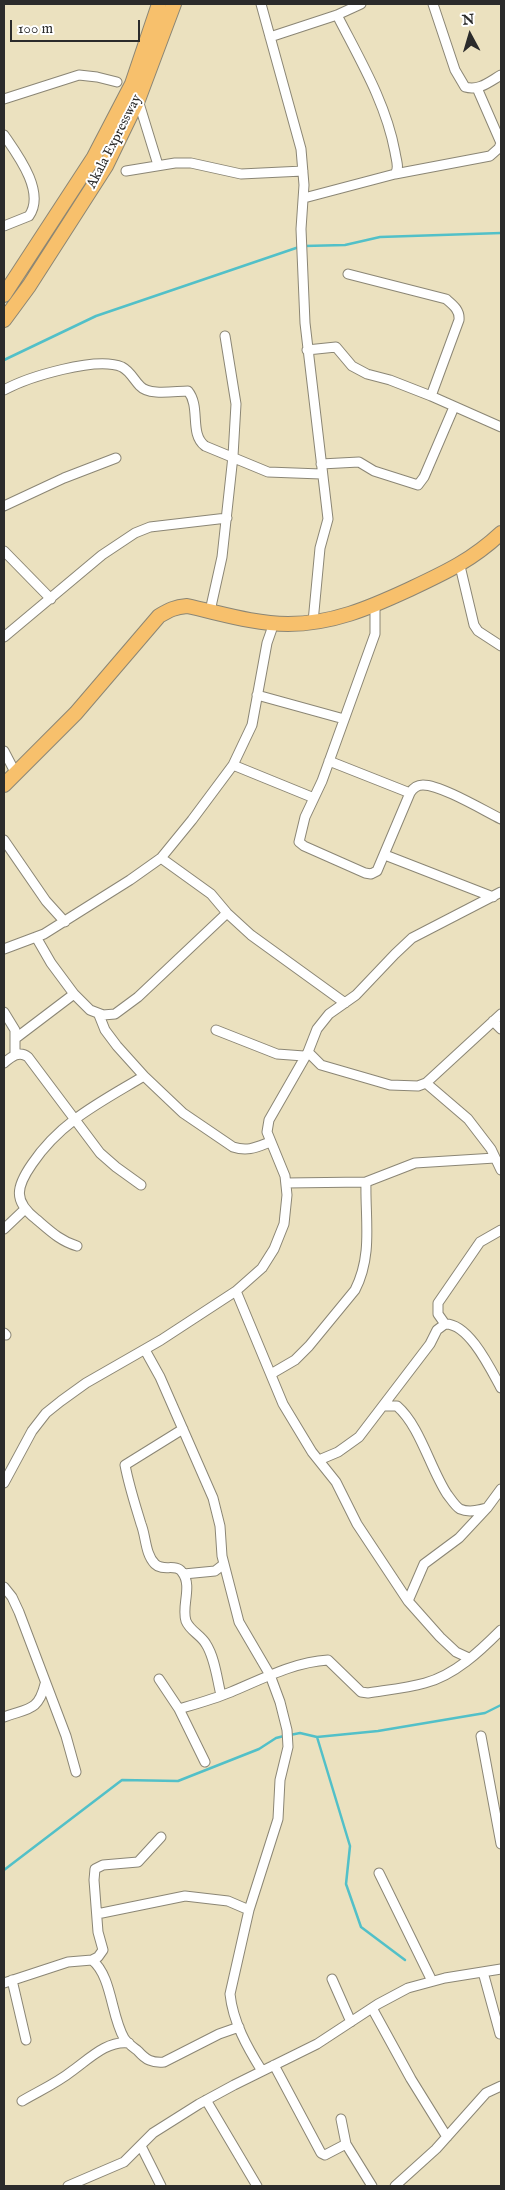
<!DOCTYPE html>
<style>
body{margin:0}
#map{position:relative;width:505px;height:2190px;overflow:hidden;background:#ebe1bf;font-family:"IM FELL English",serif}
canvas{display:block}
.frame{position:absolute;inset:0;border:5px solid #2b2b2b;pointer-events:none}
.north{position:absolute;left:445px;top:10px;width:50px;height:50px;-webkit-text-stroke:4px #fff;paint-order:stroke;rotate:354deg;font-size:14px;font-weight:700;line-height:20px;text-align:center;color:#2b2b2b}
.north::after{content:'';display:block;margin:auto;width:18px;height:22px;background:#2b2b2b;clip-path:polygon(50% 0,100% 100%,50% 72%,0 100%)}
.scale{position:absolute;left:10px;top:20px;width:130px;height:22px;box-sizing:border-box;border:2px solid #2b2b2b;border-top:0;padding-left:6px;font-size:15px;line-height:18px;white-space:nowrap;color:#2b2b2b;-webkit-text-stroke:4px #fff;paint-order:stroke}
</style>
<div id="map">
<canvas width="505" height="2190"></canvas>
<div class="frame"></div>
<div class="north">N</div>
<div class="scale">100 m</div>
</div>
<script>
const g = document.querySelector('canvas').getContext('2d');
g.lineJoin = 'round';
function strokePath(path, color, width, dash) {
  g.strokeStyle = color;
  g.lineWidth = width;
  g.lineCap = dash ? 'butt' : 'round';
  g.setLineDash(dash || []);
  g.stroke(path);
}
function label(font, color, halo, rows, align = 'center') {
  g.font = font + ' "IM FELL English",serif';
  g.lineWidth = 4;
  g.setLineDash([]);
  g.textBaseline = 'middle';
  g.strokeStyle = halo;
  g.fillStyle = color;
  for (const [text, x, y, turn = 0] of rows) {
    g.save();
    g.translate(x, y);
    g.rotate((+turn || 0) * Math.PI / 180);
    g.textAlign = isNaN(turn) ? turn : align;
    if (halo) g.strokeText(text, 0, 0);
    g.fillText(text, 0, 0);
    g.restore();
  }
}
strokePath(new Path2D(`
 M304,246l41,-1 35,-8 121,-4
 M4,360l92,-44 203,-69
 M290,1735l10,-2 17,4 61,-6 107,-18 16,-8
 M317,1737l33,109 -4,38 15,43 44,33
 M4,1870l118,-90 56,1 81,-32 17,-11 8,-2`), '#52c0c8', 2.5);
const minor = new Path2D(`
 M261,4l40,145 3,36 -3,44 4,94 23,196 -8,29 -7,74
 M433,4l22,66 10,17c14,4 24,-5 36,-12
 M337,15c23,45 49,88 58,137 1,8 5,16 0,22
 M270,37l67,-22 24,-11
 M4,99l75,-24 18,2 20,5
 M138,100l20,65
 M4,135c13,19 42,57 25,81l-25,10
 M126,171l49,-8h16l50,11 62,-3
 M304,198l91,-24 95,-18 9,-8 2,-5 -24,-55
 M348,274l98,25c7,6 14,11 13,21l-28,76
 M307,350l29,-3 16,19 15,8 23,6 41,16 70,31
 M4,390c24,-13 92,-34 118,-23 8,4 12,13 18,19 9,10 35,5 48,5 13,16 1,43 17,55l63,26 53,2
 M321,464l38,-2 15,9 44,14 6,-8 30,-70
 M4,506l60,-28 52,-20
 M4,551l47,48
 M460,566l14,59 4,6 23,15
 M375,605v29l-53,147 -17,36 -6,25 5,4 61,27 6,1 6,-3 33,-78c3,-5 7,-8 13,-8 18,0 60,25 78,34
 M210,611l12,-54 11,-101 3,-52 -11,-68
 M4,637l98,-82 33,-22 15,-6 77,-9
 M257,695l87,24
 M4,751l12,23
 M329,761l81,32
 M233,765l81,33
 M4,840l42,61 19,21
 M385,855l108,42
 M161,858l50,36 16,19 24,22 94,68
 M36,937l15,26 23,31 16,16 13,5 12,-1 23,-17 89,-84
 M4,949l40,-15 86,-54 31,-22 31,-38 41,-55 19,-40 15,-82 7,-20
 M4,1012l11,18v24
 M99,1015l6,15 12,16 27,30 39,37 50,34c15,5 24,0 37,-5
 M493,1021l8,8
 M216,1030l61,24 27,2
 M16,1038l58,-44
 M308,1052l13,13 69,20 28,1 8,-3 42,36 23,30 10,21
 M4,1063c7,-6 15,-13 24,-6l72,96 16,14 25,18
 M426,1083l75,-69
 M366,1182l49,-19 80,-5
 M4,1229l20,-19
 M77,1246c-17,-5 -28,-16 -41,-27 -23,-18 -20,-32 -4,-55 29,-43 69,-62 112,-88
 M236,1291l47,113 29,48 24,30 21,42 51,77 32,36 16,15 13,6
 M445,1324l-7,-10v-11l42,-61 21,-12
 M4,1333l2,2
 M145,1350l15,27 53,121 7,28 2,30 17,66 31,53 10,27 7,28 1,17 -8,33 -2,39 -29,91 -19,84c3,28 17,53 32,77
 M271,1374l24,-14 14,-14 46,-56c18,-35 10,-71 11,-108l-80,1
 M383,1406h14c23,20 33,62 50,88 4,5 8,12 13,15 9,4 19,1 27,-1
 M183,1429l-58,36c4,21 10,39 16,59 5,12 4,30 14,40 8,8 21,-1 27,8 11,14 -1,34 4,49 4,10 15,14 20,23 9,14 11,35 15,51
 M319,1460l19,-8 21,-15 71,-93 7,-14 8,-6c24,-1 46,46 56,64
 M4,1483l28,-52 14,-18 15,-12 25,-18 75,-43 75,-49 26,-23 12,-19 10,-25 3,-29 -2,-19 -18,-44 2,-12 39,-68 9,-23 12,-15 27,-19 39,-41 17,-16 89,-46
 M184,1574l31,-3 9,-7
 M4,1587l8,10 7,15 47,124 10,36
 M408,1601l16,-37 35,-26 28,-30 14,-19
 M159,1679l20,30 26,53
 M179,1709c17,-5 35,-10 52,-17 31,-13 63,-30 97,-32l33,32 7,1c19,-3 39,-5 57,-10 30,-8 55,-32 76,-53
 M4,1717c24,-9 34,-5 41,-33
 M481,1736l20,108
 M379,1873l53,108
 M97,1914l88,-18 43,5 21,9
 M92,1960l6,-3 5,-7 -5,-18 -4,-52 1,-11 8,-4 35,-3 23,-25
 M483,1972l17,62
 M332,1979l19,43
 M12,1980l14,60
 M4,1983l64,-21 24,-2c20,16 19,56 32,78 3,5 9,9 14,13 8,9 14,12 26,11l55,-28 20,-7
 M372,2008l39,71 36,58
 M274,2065l47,88 4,2 21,-11
 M206,2100l51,86
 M22,2101c17,-10 35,-18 50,-30 17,-12 35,-31 57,-28
 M341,2119l5,25 26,42
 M141,2146l20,40
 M68,2186l56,-24 29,-29 46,-29 35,-19 83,-41 61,-40 30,-16 37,-10 56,-9
 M395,2186l41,-37 50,-56 15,-7`);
const primary = new Path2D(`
 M4,295l90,-138 38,-73 27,-80
 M4,320l25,-34 77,-120 32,-66 36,-96
 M4,785l72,-72 83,-97c10,-6 16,-9 28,-10 33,7 67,18 101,18 44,0 81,-16 120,-34 36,-17 63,-29 93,-57`);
strokePath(minor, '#8b8675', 11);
strokePath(primary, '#8b8675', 16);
strokePath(minor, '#fff', 9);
strokePath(primary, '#f7c06c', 14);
label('14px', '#2b2b2b', '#fff', [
 ["Akala Expressway",115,142,-63]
]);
</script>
